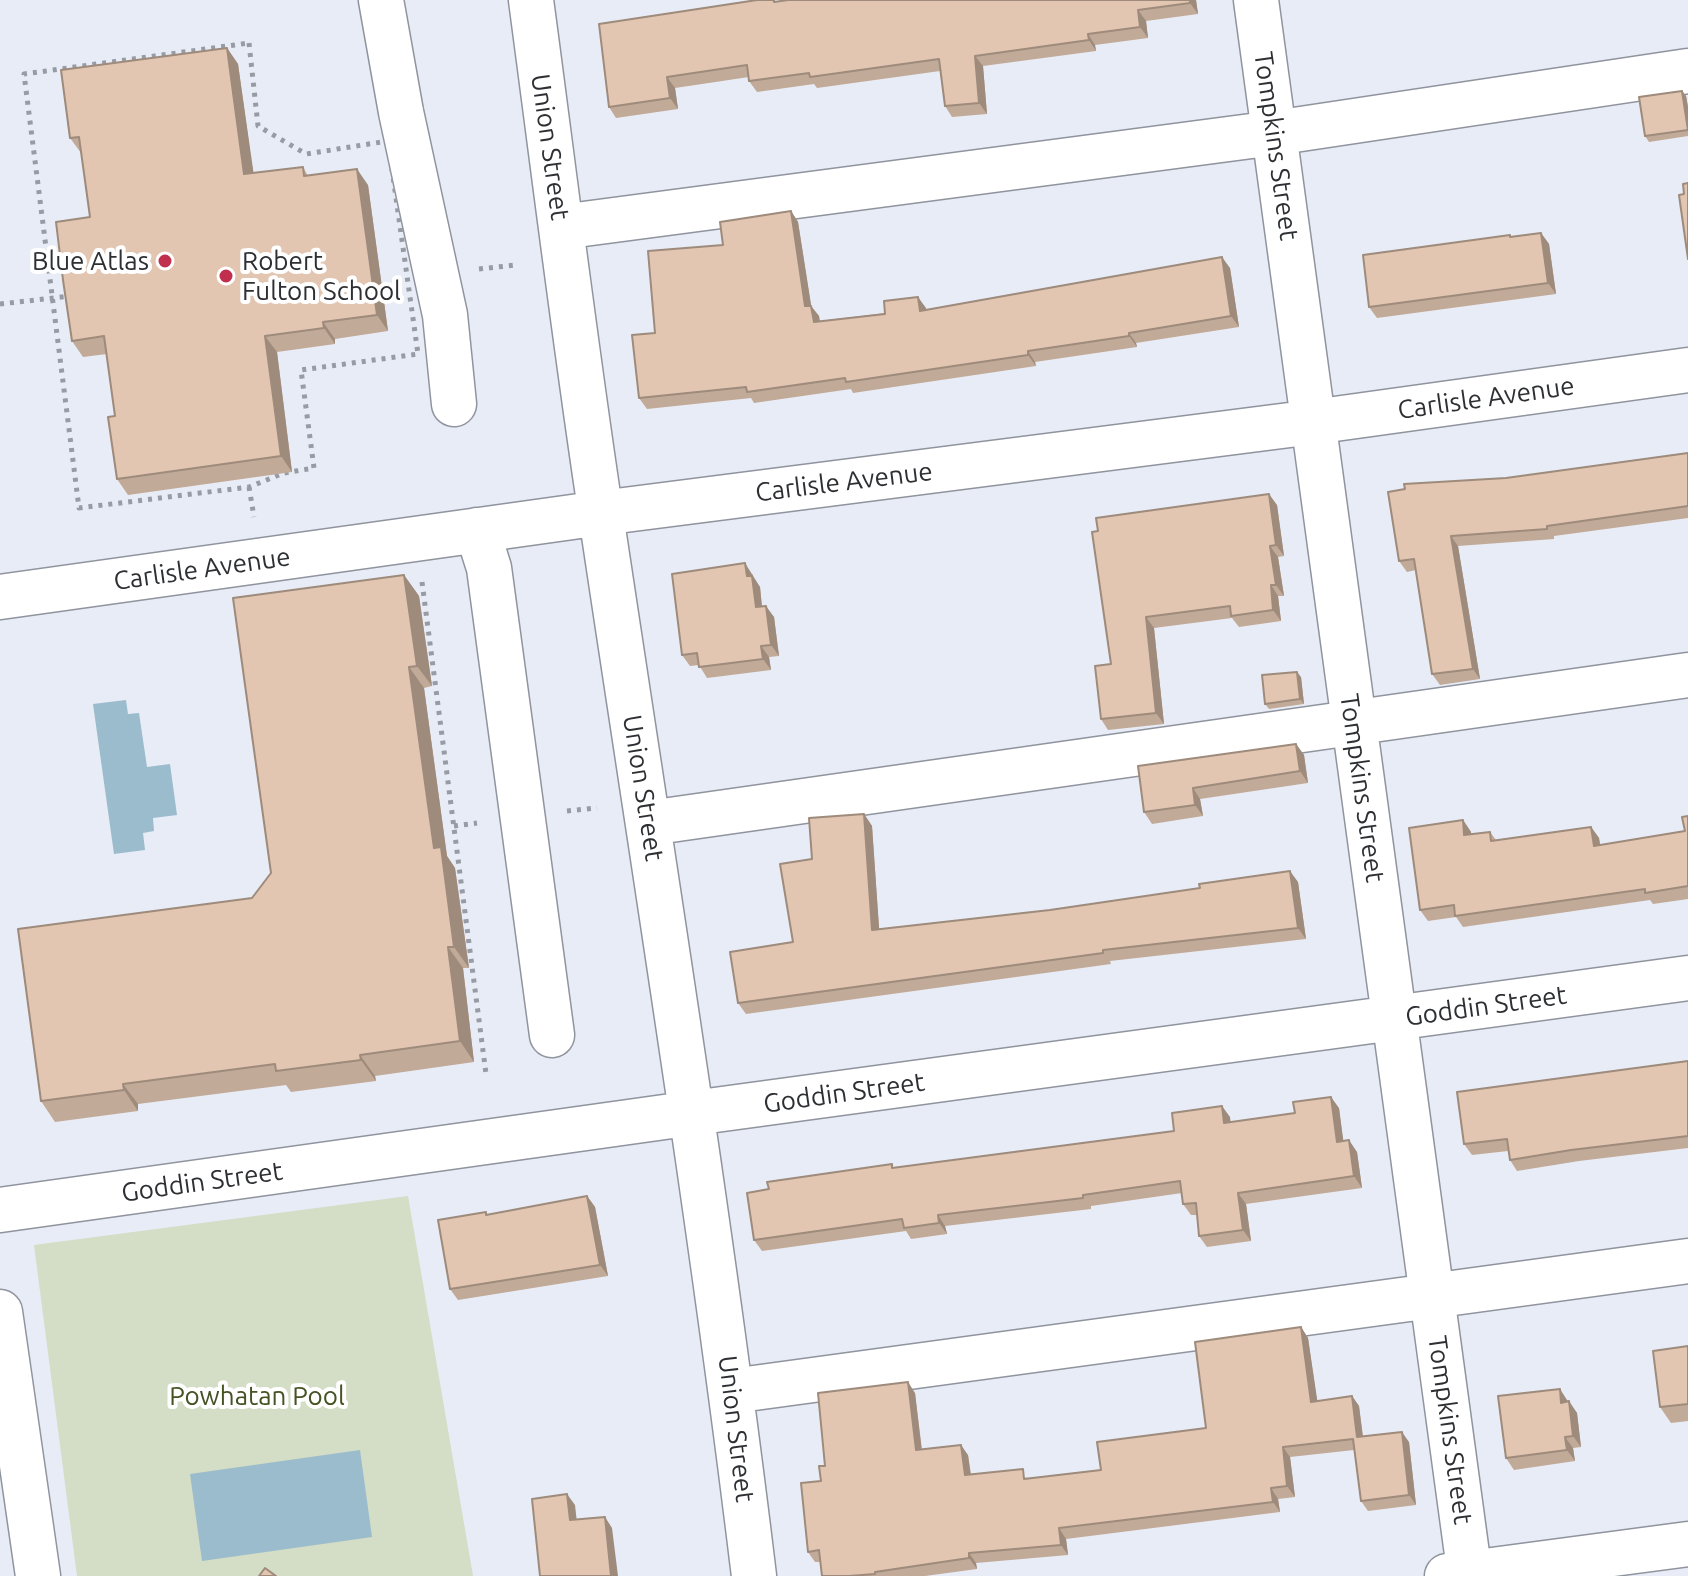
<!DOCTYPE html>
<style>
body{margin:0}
canvas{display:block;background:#e7ecf6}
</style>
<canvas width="1688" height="1576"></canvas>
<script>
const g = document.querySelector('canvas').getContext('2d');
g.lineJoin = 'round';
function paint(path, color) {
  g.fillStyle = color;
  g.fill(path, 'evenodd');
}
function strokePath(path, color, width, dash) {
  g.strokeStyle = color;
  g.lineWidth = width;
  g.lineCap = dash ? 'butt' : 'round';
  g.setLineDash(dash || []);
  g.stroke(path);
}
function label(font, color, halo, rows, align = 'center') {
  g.font = font + ' Ubuntu,sans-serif';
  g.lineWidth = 8;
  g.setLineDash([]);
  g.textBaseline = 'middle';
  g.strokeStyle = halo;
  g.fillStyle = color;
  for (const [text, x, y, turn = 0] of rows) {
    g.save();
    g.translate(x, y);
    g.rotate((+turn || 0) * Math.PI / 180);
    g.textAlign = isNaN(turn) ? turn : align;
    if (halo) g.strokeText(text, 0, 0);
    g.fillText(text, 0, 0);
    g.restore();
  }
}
paint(new Path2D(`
 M408,1196l65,380h-396l-43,-331z`), '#d4ddc5');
paint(new Path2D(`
 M126,700l2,14 11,-1 8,54 23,-3 7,51 -24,3 1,13 -11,2 2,17 -31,4 -21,-150z
 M360,1450l12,87 -170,24 -12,-87z`), '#9bbccc');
const minor = new Path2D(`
 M381,0l20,112 44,203 9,89
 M531,0c23,172 44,344 70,515 53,354 110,706 153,1061
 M1256,0l214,1576
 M561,227l713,-94 414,-62
 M477,530l12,38 63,467
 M0,597l601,-84 712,-91 375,-52
 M649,823l1039,-148
 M0,1210l693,-97 995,-135
 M0,1312l38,264
 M732,1391l956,-130
 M1447,1576l241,-32`);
strokePath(minor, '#90949e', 47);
strokePath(new Path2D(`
 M249,43l9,83 48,28 82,-13 30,213 -117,16 13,98 -30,5 -35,14 -170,21 -55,-434z
 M479,269l37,-4
 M0,304l71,-8
 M249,487l5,30
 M422,582l64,492
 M567,811l30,-3
 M454,826l23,-3`), '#979ba3', 5, [4, 6]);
strokePath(minor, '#fff', 44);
paint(new Path2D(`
 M788,0h408l2,14 -52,7 2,17 -53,7 1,6 -113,15 4,48 -35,3 -7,-11 -5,-35 -123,17 -3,-4 -57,8 -8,-11v-4l-74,11 3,21 -62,9 -7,-11 167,-105z
 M227,48l11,16 15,109 50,-6 5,9 60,9 20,146 -53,8v5l-58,8 15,120 -164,23 -11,-16 -2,-63 -8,-62 -24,3 -11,-16 18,-124 -9,-64 -11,-15z
 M1682,91l4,5 2,11v29l-39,6 -4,-6z
 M791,211l7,11 13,84 8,10 1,5 106,-13v2l304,-42 9,59 -103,16 1,4 -102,15 1,4 -183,27 -2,-4 -97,14 -3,-5 -104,11 -8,-11 16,-65 68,-88z
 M1541,233l8,11 7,50 -179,24 -8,-11 142,-70z
 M1688,453v65l-134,18v3l-96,7 22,133 -40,6 -8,-11 -16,-104 -9,2 -8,-11 107,-83z
 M1277,505l7,51 -6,1 6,39h-6l3,25 -42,6 -7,-9 -78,10 10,96 -56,6 -7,-11 10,-55 -19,-132z
 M753,574v4l7,9 2,19 12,11 5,39 -10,1 2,13 -64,8 -8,-13 -9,1 -8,-11z
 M404,575l15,21 13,90 -8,2 23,168 8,12 14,100h-6l11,94 -99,14 1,5 -85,11 -5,-7 -148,19v7l-83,11 -14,-21 211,-203 19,-25z
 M1301,677l3,27 -35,5 -4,-5z
 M1296,744l8,11 4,28 -108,16 3,17 -51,8 -8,-12 -6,-46z
 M864,814l8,12 7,103 419,-47 8,57 -196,22 1,3 -365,50 -8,-11 55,-61 19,-83z
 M1688,816v83l-35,5 -3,-4 -187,27 -7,-10 -28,4 -8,-11 43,-90 8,12v2l19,-2 6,8 95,-13 8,11 1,7 85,-14z
 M1688,1061v87l-109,13 -62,10 -7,-11 -2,-9 -36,4 -8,-11z
 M1339,1108l4,33 14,11 5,36 -116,16 5,37 -44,6 -8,-11 -2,-21h-6l-8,-11 -1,-11 -91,13v3l-146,17 2,8 -36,5 -5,-8 -144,20 -8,-11 140,-72 280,-37 56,-14v5z
 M587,1196l8,11 13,69 -150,24 -8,-11 38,-74z
 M1301,1327l7,11 9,63 35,-5 7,10 4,30 46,6 7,63 -48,6 -7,-10 -7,-51 -64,7 5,40 -17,2 2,13 -214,27 2,16 -92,8 1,6 -52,7h-103l-2,-14h-5l-7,-10 17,-86 90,-73 7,57 46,5 3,19 59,4 71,-8 105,-42z
 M1688,1346v75l-17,2 -11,-16z
 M1567,1400l10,13 4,34 -8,1 2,13 -61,9 -8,-12z`), '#c2aa98');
paint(new Path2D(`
 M1190,0h6l2,14 -8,-11z
 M1138,10l8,11 2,17 -8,-11z
 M1088,34l7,11 1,6 -7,-11z
 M227,48l11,16 18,126 -12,-16z
 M975,56l8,10 4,48 -8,-11z
 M667,77l8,11 3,21 -8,-11z
 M1682,91l4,5 2,11v20z
 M357,169l11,16 20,146 -11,-16z
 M791,211l7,11 15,95 -8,-11z
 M1541,233l8,11 7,50 -8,-11z
 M1222,257l8,11 9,59 -8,-11z
 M918,297l8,11 2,14 -8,-11z
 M811,306l8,10 2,17 -7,-11z
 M323,322l12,17v5l-11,-16z
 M1129,333l7,10 1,4 -8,-11z
 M265,336l12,16 15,120 -11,-16z
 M1028,351l7,11 1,4 -8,-11z
 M1269,494l8,11 7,51 -8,-11z
 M1451,536l7,10 22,133 -7,-10z
 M1270,546l8,11 6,39 -8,-11z
 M745,563l15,24 3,31 -7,-11 -9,-31z
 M404,575l15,21 13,90 -15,-20z
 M1271,585l7,11 3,25 -8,-11z
 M766,606l8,11 5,39 -8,-11z
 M1146,617l8,11 10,96 -8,-11z
 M761,646l8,11 2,13 -8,-11z
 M409,667l15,21 23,168 8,12 14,100 -15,-21 -20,-99z
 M1297,672l4,5 3,27 -4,-5z
 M1296,744l8,11 4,28 -8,-12z
 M1193,788l7,11 3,17 -8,-11z
 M864,814l8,12 8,115 -8,-11z
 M1463,820l8,12 1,14 -8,-11z
 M1591,827l8,11 3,19 -8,-11z
 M1290,871l8,11 8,57 -8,-11z
 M448,947l15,21 11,94 -14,-21z
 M360,1055l15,21 1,5 -15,-21z
 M123,1084l15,20v7l-14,-21z
 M1331,1097l8,11 6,45 -8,-11z
 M1222,1106l8,11 2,17 -8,-11z
 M1349,1140l8,12 5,36 -8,-12z
 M1238,1193l8,11 5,37 -8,-11z
 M587,1196l8,11 13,69 -8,-11z
 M938,1215l7,11 2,8 -8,-11z
 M1301,1327l7,11 11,74 -8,-10z
 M908,1382l7,11 8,68 -7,-11z
 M1560,1389l7,11 2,14 -8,-11z
 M1352,1396l7,10 5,41 -7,-10z
 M1569,1401l8,12 4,34 -8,-11z
 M1402,1432l7,10 7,63 -7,-10z
 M1565,1437l8,11 2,13 -8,-11z
 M961,1445l7,10 4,30 -7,-10z
 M1283,1447l7,10 5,40 -8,-11z
 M1271,1488l7,11 2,13 -7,-10z
 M567,1494l8,11 3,27 -8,-12z
 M605,1517l7,11 6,48h-7z
 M1059,1528l7,11 2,16 -7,-10z
 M969,1553l7,10 1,6 -8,-11z`), '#9e8b7c');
const building = new Path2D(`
 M757,0h17v2l14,-2h402v3l-52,7 2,17 -52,7 1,6 -114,16 4,47 -34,3 -6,-47 -129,18 -1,-4 -60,8 -2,-16 -80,12 3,21 -61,9 -10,-83z
 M227,48l17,126 59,-7 1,9 53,-7 20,146 -54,7 1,6 -59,8 16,120 -164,23 -9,-62 7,-1 -11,-80 -32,5 -9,-61 -7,-58 34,-5 -11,-80 -9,1 -9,-68z
 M1682,91l6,39 -43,6 -6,-39z
 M1688,183v76l-9,-64 5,-1 -1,-10z
 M791,211l14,95h6l3,16 71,-8 -1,-13 34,-4 2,14 302,-54 9,59 -102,17v3l-101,15v4l-182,27 -1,-4 -98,14 -1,-5 -107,11 -7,-63 23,-2 -7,-82 75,-6 -3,-23z
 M1541,233l7,50 -179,24 -6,-52 147,-20v2z
 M1688,453v53l-141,20v3l-96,7 22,133 -41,5 -18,-115 -15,2 -11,-69 17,-3 -1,-5 102,-6z
 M1269,494l7,51 -6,1 6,39h-5l2,25 -42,6 -1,-10 -84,11 10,96 -55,6 -6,-53 16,-2 -19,-132 6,-1 -2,-13z
 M745,563l2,13h5l4,31 10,-1 5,39 -10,1 2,13 -64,8 -2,-14 -15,2 -10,-81z
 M404,575l13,91 -8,1 25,181 7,-1 13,100h-6l12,94 -100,14 1,5 -85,11 -1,-7 -152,20 1,6 -83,11 -23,-172 234,-31 19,-25 -38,-275z
 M1297,672l3,27 -35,5 -3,-29z
 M1296,744l4,27 -107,17 2,17 -51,7 -6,-46z
 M864,814l8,116 178,-20 150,-22 -1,-4 91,-13 8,57 -195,22v3l-365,50 -8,-51 63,-10 -13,-78 32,-5 -3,-41z
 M1688,816v70l-43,7v-4l-190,27 -1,-11 -34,5 -11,-82 54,-8 1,15 26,-3 1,9 100,-14 3,19 91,-15 -3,-14z
 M1688,1061v75l-117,14 -61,10 -3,-21 -43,5 -7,-52z
 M1331,1097l6,45 12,-2 5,36 -116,17 5,37 -44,6 -3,-33 -13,1 -3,-23 -97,14v3l-145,17 1,8 -35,5 -2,-9 -148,21 -7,-47 22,-4 -2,-7 125,-18v4l282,-37 -2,-18 50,-7 2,17 71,-10 -2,-11z
 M587,1196l13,69 -150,24 -12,-69 48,-8v3z
 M1301,1327l10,75 41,-6 5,41 45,-5 7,63 -48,6 -8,-62 -70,8 4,39 -16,2 2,14 -214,26 2,17 -92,8v5l-94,14v2l-26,2h-27l-3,-26 -11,2 -7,-69 20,-2 -2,-15h6l-7,-73 90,-11 8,68 45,-5 4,30 58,-6 1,10 77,-9 -4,-28 109,-14 -11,-86z
 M1688,1346v58l-28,3 -7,-56z
 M1560,1389l1,14 8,-2 4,35 -8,1 2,13 -61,8 -8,-62z
 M567,1494l3,26 35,-3 6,59h-71l-8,-77z
 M265,1568l11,8h-17z`);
paint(building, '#e2c6b1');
strokePath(building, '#9e8b7c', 2);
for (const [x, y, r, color] of [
 [165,261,8,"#c02f4d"],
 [226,276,8,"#c02f4d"]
]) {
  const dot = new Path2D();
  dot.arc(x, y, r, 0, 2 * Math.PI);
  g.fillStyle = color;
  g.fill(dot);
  strokePath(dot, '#fff', 3);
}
label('26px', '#2d2f33', '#fff', [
 ["Tompkins Street",1276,146,82],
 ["Union Street",550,147,82],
 ["Carlisle Avenue",1486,398,-8],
 ["Carlisle Avenue",844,482,-7],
 ["Carlisle Avenue",202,569,-8],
 ["Union Street",643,788,81],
 ["Tompkins Street",1362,788,82],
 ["Goddin Street",1486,1006,-8],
 ["Goddin Street",844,1093,-8],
 ["Goddin Street",202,1182,-8],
 ["Union Street",736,1429,83],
 ["Tompkins Street",1450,1430,82]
]);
label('26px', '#2d2f33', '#fff', [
 ["Blue Atlas",149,261],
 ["Robert",242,261,"left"],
 ["Fulton School",242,291,"left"]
], 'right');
label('26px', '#455324', '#fff', [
 ["Powhatan Pool",257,1396]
]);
</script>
